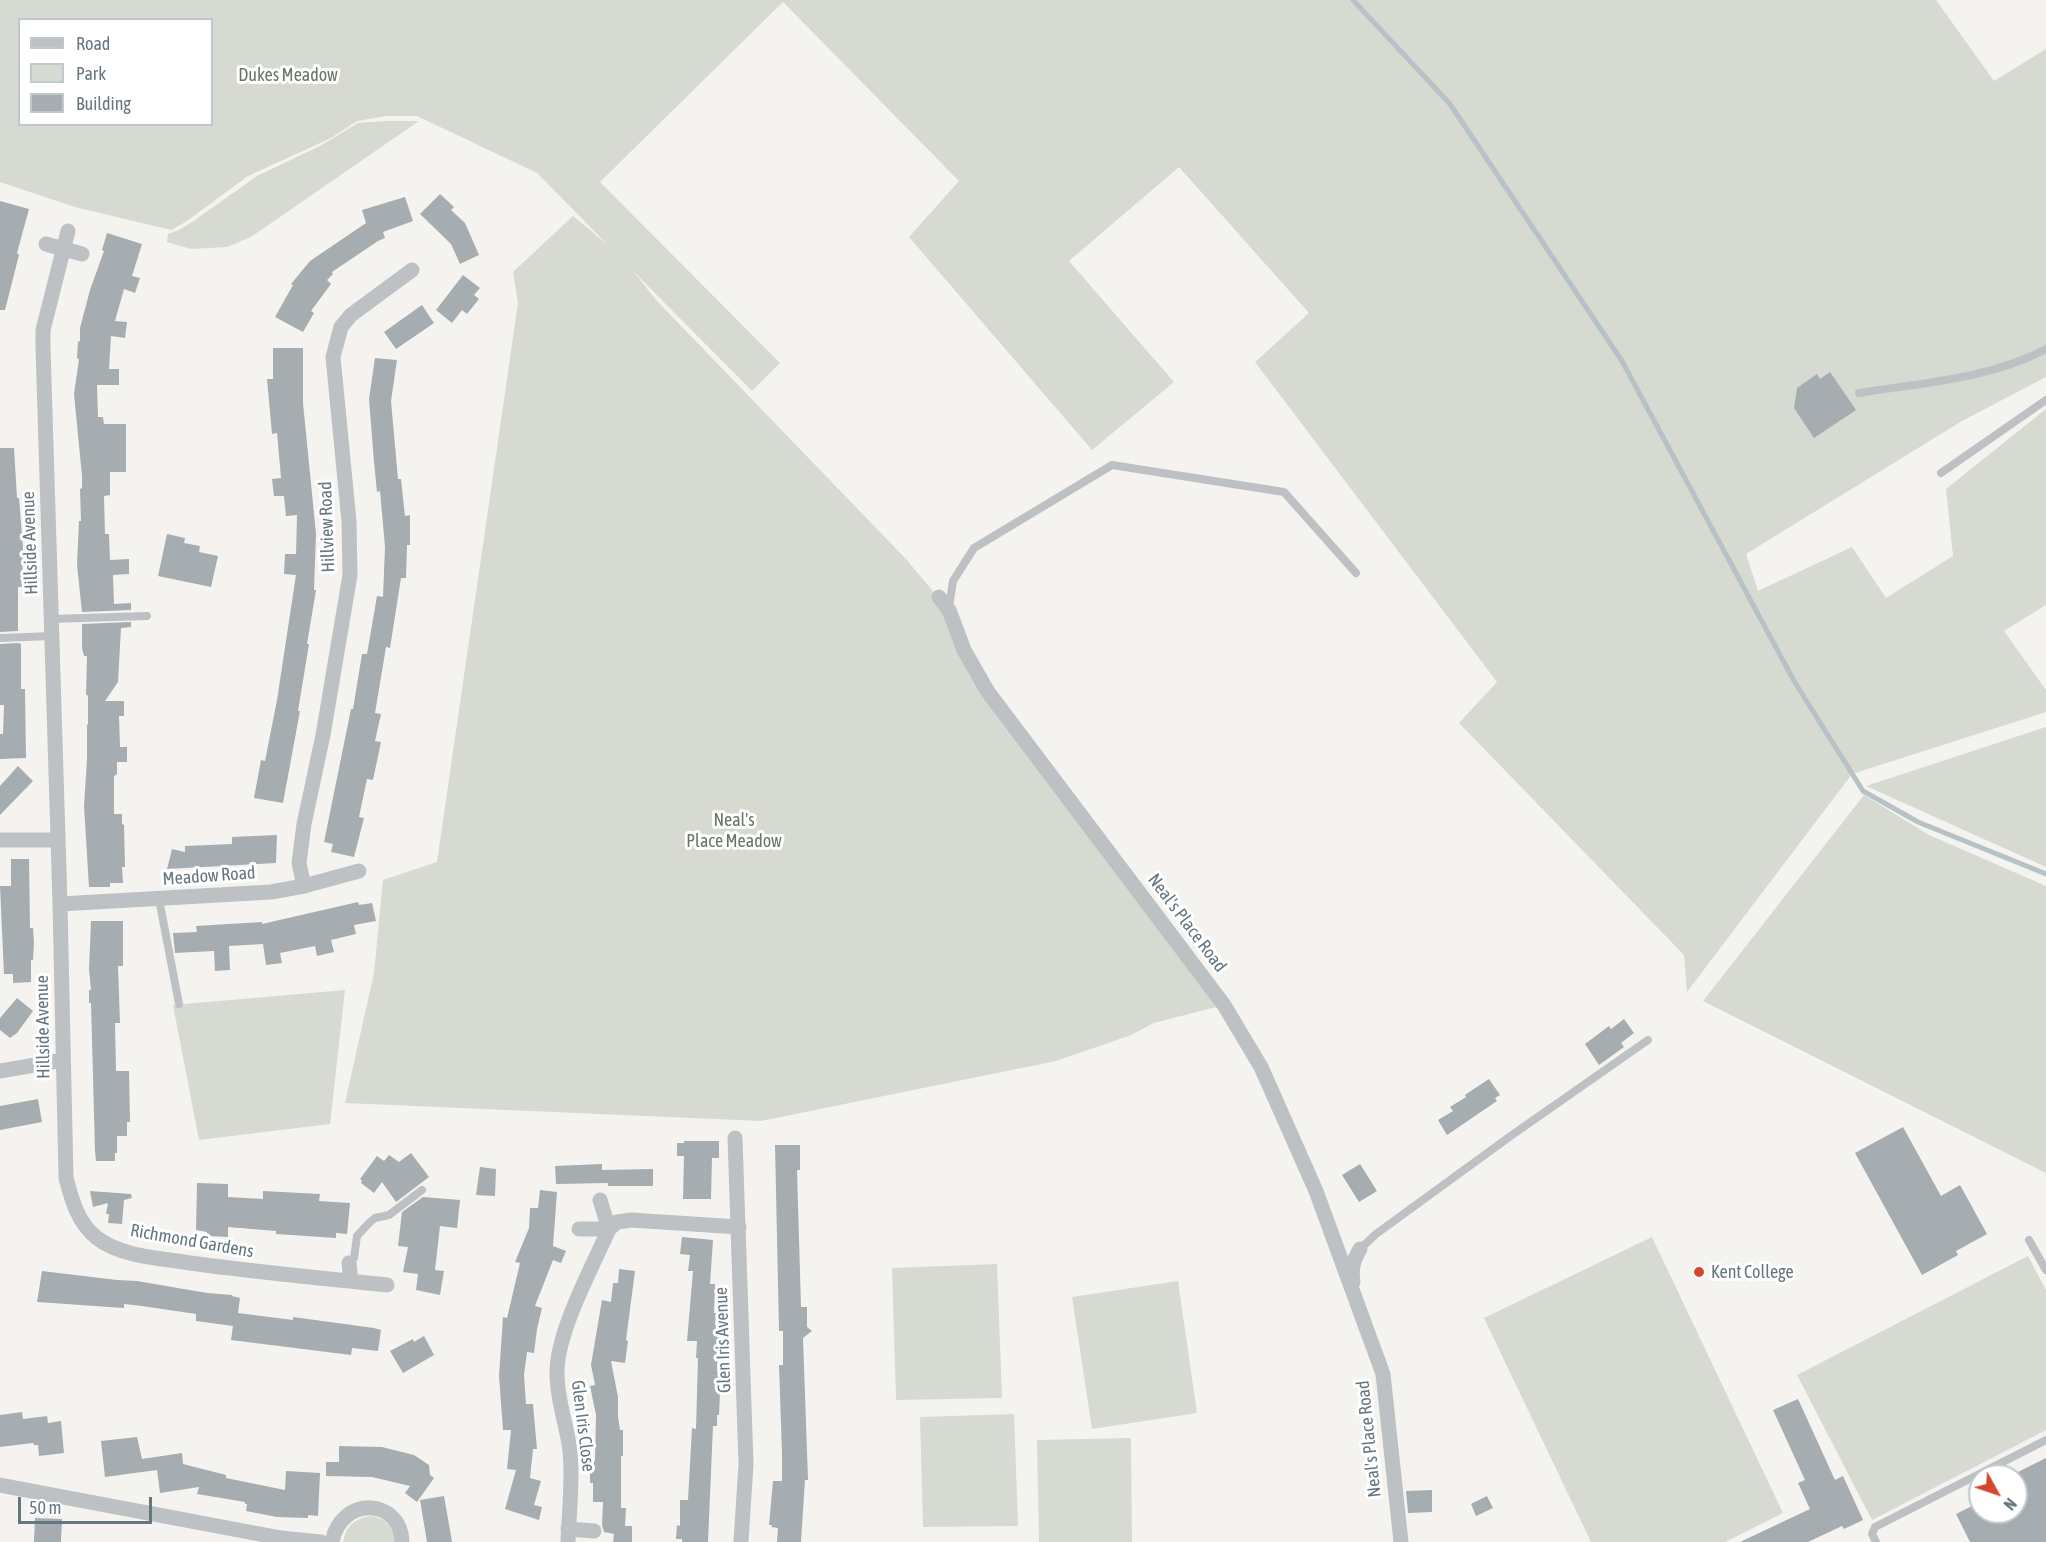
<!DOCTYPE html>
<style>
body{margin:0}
#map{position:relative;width:2046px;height:1542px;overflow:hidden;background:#f4f3f0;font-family:"Asap Condensed",sans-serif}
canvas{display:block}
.legend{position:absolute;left:18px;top:18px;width:195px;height:108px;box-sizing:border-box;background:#fff;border:2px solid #c1c8cc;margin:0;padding:8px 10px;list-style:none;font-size:18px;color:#65767f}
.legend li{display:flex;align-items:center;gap:12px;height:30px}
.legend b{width:30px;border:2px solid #c1c8cc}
.north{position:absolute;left:1968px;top:1464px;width:60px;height:60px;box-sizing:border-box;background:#fff;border:2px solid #c1c8cc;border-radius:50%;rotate:130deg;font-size:16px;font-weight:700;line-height:24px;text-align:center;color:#65767f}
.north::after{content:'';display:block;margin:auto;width:21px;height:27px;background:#d4472f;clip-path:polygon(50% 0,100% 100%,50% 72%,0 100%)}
.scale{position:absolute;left:18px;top:1497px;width:134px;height:27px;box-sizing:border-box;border:3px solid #65767f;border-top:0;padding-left:8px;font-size:18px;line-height:21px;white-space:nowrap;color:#65767f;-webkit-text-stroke:4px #fff;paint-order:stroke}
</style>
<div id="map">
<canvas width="2046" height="1542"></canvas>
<ul class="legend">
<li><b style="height:8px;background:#bdc1c4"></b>Road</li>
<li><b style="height:16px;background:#d6dad1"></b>Park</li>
<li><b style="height:16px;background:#a5adb1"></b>Building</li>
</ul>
<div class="north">N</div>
<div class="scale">50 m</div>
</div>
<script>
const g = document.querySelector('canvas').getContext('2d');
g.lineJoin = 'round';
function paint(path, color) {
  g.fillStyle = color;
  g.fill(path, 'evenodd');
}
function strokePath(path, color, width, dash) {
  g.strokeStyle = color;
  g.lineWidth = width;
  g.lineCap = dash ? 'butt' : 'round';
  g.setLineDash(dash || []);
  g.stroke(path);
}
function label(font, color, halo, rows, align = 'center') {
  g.font = font + ' "Asap Condensed",sans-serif';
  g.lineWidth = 6;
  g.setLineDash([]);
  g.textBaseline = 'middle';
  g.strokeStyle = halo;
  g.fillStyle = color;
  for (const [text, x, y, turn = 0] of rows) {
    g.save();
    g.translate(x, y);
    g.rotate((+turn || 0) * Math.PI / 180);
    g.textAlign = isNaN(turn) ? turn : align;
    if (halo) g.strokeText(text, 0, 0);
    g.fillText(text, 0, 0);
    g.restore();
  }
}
paint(new Path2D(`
 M0,0h1936l58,81 52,-32v328l-84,44 -216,133 12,37 94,-44 34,51 67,-42 -7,-67 100,-80v196l-42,26 42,59v22l-194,62 -165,218 -3,-37 -225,-232 38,-41 -242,-320 54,-49 -130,-146 -110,94 105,121 -82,68 -183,-213 50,-56 -176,-179 -183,180 180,181 -28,28 -119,-120 24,30 248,257 44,52 15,40 260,355 -70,18 -23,12 -75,26 -295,60 -416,-18 29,-130 9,-93 54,-18 81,-559 -5,-31 60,-56 35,29 -71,-72 -120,-57h-31l-29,5 -26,17 -83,38 -61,45 -16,9 -96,-23 -75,-25zM20,20h192v104h-192z
 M386,121h33l-168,116 -24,10 -36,2 -24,-7 1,-8 11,-4 16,-10 62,-44 63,-30 38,-23z
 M2046,727v140l-180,-81z
 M1864,795l65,40 117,51v287l-343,-172z
 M345,990l-15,134 -131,16 -26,-135z
 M1652,1237l131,276 -58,29h-134l-107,-224z
 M2028,1256l18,34v140l-174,90 -75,-145z
 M997,1264l5,134 -106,2 -4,-132z
 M1178,1281l19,132 -105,16 -20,-132z
 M1014,1414l4,112 -95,1 -3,-110z
 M1131,1438l1,104h-93l-2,-102z
 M371,1516c16,3 21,11 26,26h-54c3,-16 12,-24 28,-26z`), '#d6dad1');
strokePath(new Path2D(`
 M1353,0l97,104 172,257 172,320 69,110 55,31 128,52`), '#b6c2c5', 5);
paint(new Path2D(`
 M440,194l14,13 -3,3 14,13 14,32 -19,9 -9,-20 -31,-30z
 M405,197l8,24 -30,11 2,6 -7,3 -46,31 1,2 -6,6 4,4 -20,27 3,2 -11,19 -28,-15 18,-32 -2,-1 19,-23 56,-38 -4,-13z
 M0,201l29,8 -12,44 2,2 -14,55h-5z
 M107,233l35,11 -10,32 8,2 -5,15 -11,-4 -9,32 12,1 -2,16 -14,-2 -2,33h10v16h-22l1,32h5l1,7h22v48h-16v23l-6,1 1,38h4l1,26 19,-1v15l-16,1 1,29 17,-1v7l-49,2 -5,-47 2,-44h2l-1,-32 2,-1v-12l-8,-82 5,-35 -2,-1 1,-16 2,-1v-13l10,-38 14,-39 -2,-1z
 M463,275l17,13 -6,7 5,4 -12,15 -5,-4 -10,13 -16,-13z
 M422,305l12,18 -38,26 -12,-17z
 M273,348h30v55l13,131 -2,56h2l-9,54h2l-11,67h2l-17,92 -29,-5 7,-38 4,1 12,-61 19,-125 -12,-1 1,-20h11l1,-39 -11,1 -2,-20h-10l-2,-17 9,-1 -4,-45 -5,1 -5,-55h6z
 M375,358l22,2 -6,41 7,78h3l4,37 5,-1v30h-3l-1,33h-5l-11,70 -4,-1 -11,66 6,1 -6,27 6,1 -8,38 -6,-1 -8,38 5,1 -10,39 -23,-5 2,-8 -9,-2 27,-133h2l9,-55h5l10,-58 6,1 2,-50 -5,-56 -3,1 -3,-30 -5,-63z
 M1830,372l26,38 -42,28 -20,-30 3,-20 20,-14 3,5z
 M0,448h14l3,50h2l4,49 -1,40h-4v44l-18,1z
 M167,534l18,4 -1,5 16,3 -1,6 19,4 -7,31 -53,-11z
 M131,622v5l-10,1 -3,54 -13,19h19v15h-5l1,31h7v15h-10v12l-3,2v38h8v10l2,1 1,42h-3l1,16h-13v4h-21l-5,-81 3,-47v-34l1,-1v-28l-2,-2 1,-38h-3l-2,-8v-24z
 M18,643l3,1v45h4l1,69 -26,1v-25h3l1,-29h-4v-61z
 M18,766l15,15 -33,34v-29z
 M277,835l-1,28 -109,6 5,-20 13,3v-6l47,-2v-7z
 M11,859h18l1,69h3l1,14 -1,18h-2v22l-18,1v-9h-9l-4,-88h11z
 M358,902l1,3 13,-2 4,18 -22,4 2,9 -25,6 3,12 -17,4 -2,-10 -35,7 2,10 -16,2 -3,-21 -34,2 1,24 -15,1 -1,-20 -39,2 -2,-20 24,-1 -1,-6 66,-4v2z
 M91,921h32v45h-5l2,57h-5l1,48h13l1,51h-3v14h-10v17h-2v8h-19l-1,-10 -4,-148h-2v-13h2l-2,-21z
 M17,998l16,13 -16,22 -7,5 -10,-8v-12z
 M1624,1019l10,14 -13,10 3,4 -25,18 -14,-21 24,-18 2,3z
 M1489,1079l11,16 -5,3 2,3 -50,34 -9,-15 15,-9 -3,-4 16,-10 -1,-2z
 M38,1099l4,23 -42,8v-24z
 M1903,1127l38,69 19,-11 27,49 -31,17 2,4 -36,20 -67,-122z
 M684,1141h35v17h-7l-1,41h-28l1,-43h-7v-13h7z
 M775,1145h25v25h-3l4,137h6v20l5,4 -9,7 5,142h-3l-4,62h-24l1,-14 -7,-1 1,-2h-3l4,-44h9v-28l-3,-88h4v-34h-4z
 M411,1153l18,24 -33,25 -14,-20 -8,11 -13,-10 1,-2 -2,-2 17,-23 7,5 5,-6 10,7z
 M602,1164v6l51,-1v17h-45v-3l-52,1 -1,-18z
 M1360,1164l17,27 -18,11 -17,-27z
 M480,1167l16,2 -1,27 -19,-1z
 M197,1183l31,1v13l35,2v-8l57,3 -1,7 31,2 -3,31 -11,-1v5l-60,-4v-3l-48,-4v10l-21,-1v-4l-11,-2z
 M540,1190l17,2 -4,54 13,5 -5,12 -8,-3 -18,46 7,2 -5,21 -3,24 -7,-1 -3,23 2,29h7l4,45h-4l-3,29 11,3 -7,24 8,2 -3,13 -34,-11 11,-39 -9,-1 4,-39h-8l-4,-54 4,-59 4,1 13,-55 -5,-1 14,-34 1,-20h8z
 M90,1191l41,3 1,4 -8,2 -2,24 -14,-1 1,-9h-3l2,-11 -15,4z
 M423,1197l37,3 -3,28 -17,-2 -5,44 9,1 -4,24 -24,-5 2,-16 -15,-2 5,-25 -10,-1 4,-34z
 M682,1237l31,3 -3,44h5l-1,29h2l-1,12h5l-3,47h4l-2,43h-2v11h-4l-5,116h-26v-3h-6l1,-14 3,1v-26h8l4,-72 4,1 2,-71h-2l1,-17h-10l6,-70h-5l2,-16 -10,-1z
 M619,1269l16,2 -9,69 2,1 -3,22 -14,-2 7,36v20l2,13h3v26h-2v52h5l-1,18h7v16h-19l1,-8 -10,-2 -2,-7 1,-23h-10v-19h-3v-22h5l1,-46 -6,-29 5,-1 -4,-20 11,-65 9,2 2,-19h5z
 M42,1271l75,9 20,1 70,12 25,2v1l8,2 -2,15 55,7v-3l81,11 7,2 -3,21 -26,-3 -1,7 -120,-15 2,-14 -37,-5v-7l-54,-8 -18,-2v4l-87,-6z
 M424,1336l10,19 -31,18 -13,-22 23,-12 1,3z
 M1798,1399l37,81 8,-4 20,44 -19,9 -2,-3 -34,16h-68l70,-33 -12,-26 7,-3 -32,-70z
 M22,1412l1,7 24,-3 1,7 13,-2 3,32 -25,3 -1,-11h-4l-1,-2 -33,4v-32z
 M137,1437l5,22 40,-6 1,11 43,11v3l59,12 1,-19 34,2 -2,43 -10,-1v3l-31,-1 -31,-6 1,-7h-2v-2l-48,-8 2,-7 -39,6 -3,-23 -52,7 -4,-36z
 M339,1446l43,1 32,8 15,10 1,10 4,3 -17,24 -12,-9 5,-7 -38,-9 -46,-1v-14h13z
 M2046,1458v84h-76l-14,-28 24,-12v10h36v-36h-6z
 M1432,1490v22l-24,1 -2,-22z
 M444,1496l8,46h-25l-7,-42z
 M1487,1496l6,12 -17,8 -5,-12z
 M35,1518l27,1 -1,23h-27z`), '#a5adb1');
strokePath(new Path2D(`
 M1859,393c63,-10 130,-14 187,-44
 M1941,473l105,-73
 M949,607l4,-26 21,-33 138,-83 172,27 72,81
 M52,619l95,-3
 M0,638l52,-2
 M159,899l20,105
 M2029,1240l17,30
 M1360,1249l16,-15 136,-99 136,-95
 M349,1263l5,-5 3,-22 12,-13 6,-5 14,-3 33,-25
 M1876,1542l-4,-8 3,-7 171,-87`), '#bdc1c4', 8);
strokePath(new Path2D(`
 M68,231l-25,99v17l17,557 6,274c6,23 12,45 31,60 25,19 63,20 93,25 65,9 131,15 197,22
 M46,244l36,10
 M939,597l10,13 15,40 24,42 236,313 37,62 55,124 67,183 18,168
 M0,840h58
 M304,886l-5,-23 5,-39 19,-89 27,-160 -1,-54 -16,-164 8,-30 10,-12 61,-45
 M60,904l211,-12 33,-6 55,-15
 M0,1071l63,-11
 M735,1138l11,326 -5,78
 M579,1229h30l-9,-29
 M349,1263l2,18
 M1353,1282c-2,-13 0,-21 7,-33
 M0,1485l281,53 40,4
 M568,1529l26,2
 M332,1542c9,-47 69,-44 70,0
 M568,1542c1,-30 5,-61 2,-91 -3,-26 -13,-50 -13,-77 -1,-41 35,-106 52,-145l8,-7 14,-2 108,7`), '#bdc1c4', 15);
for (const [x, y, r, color] of [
 [1699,1272,6,"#d4472f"]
]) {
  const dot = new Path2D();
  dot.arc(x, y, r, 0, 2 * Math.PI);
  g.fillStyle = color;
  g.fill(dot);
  strokePath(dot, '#fff', 2);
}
label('18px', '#697663', '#fff', [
 ["Dukes Meadow",288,75],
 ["Neal's",734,820],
 ["Place Meadow",734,841]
]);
label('18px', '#65767f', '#fff', [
 ["Hillview Road",327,527,-92],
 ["Hillside Avenue",30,543,-92],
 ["Meadow Road",209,876,-4],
 ["Neal's Place Road",1187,923,53],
 ["Hillside Avenue",43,1027,-91],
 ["Richmond Gardens",192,1241,10],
 ["Glen Iris Avenue",723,1340,-92],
 ["Glen Iris Close",583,1426,83],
 ["Neal's Place Road",1369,1439,-96]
]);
label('18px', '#65767f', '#fff', [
 ["Kent College",1711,1272]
], 'left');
</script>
